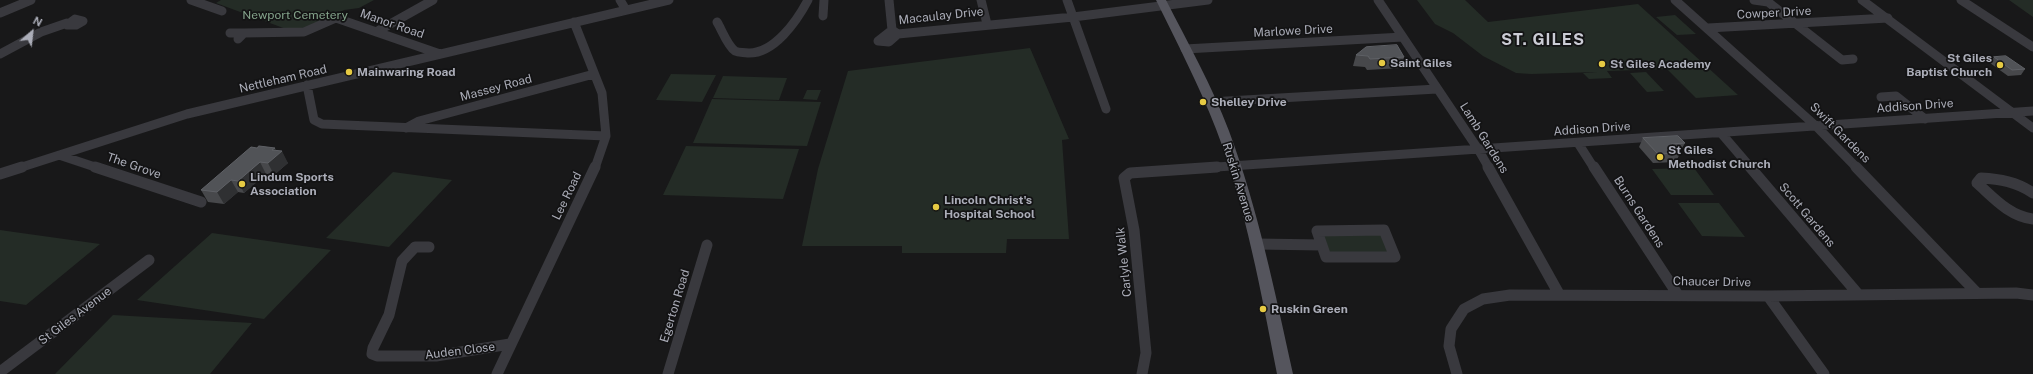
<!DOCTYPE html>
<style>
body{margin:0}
#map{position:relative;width:2033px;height:374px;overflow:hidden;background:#181819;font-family:"Public Sans",sans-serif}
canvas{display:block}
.north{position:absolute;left:12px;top:12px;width:40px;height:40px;-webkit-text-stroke:3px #131314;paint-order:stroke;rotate:28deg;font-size:11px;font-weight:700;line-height:16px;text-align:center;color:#abadb8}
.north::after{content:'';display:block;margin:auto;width:14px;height:18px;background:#abadb8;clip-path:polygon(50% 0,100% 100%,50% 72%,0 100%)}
</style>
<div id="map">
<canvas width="2033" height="374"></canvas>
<div class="north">N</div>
</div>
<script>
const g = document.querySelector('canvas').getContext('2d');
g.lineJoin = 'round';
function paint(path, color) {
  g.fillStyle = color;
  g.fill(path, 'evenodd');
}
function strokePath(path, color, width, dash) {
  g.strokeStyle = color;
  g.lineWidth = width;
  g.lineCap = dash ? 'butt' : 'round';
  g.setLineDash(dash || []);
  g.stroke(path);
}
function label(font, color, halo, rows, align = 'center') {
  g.font = font + ' "Public Sans",sans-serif';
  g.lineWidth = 3.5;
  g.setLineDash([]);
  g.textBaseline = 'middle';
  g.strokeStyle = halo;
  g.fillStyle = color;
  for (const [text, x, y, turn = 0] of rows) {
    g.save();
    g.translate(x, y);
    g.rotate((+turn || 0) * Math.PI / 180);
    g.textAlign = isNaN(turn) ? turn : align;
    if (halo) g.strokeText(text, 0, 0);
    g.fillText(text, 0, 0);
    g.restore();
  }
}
paint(new Path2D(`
 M221,0h153l-15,8 -15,2 -38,19h-20l-70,-26z
 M1417,0h48l23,22 150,-18 100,91 -42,3 -29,-29 -60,2 5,7 -23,1 -6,-6 14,-1 -66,2 -15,-1 -33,-17 -30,-23 -18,-9z
 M2009,0h24v17z
 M1675,15l21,19 -19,1 -21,-18z
 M1030,48l39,91 -7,1 7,99h-62l-1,14h-104v-7h-100l16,-77 30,-98z
 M1646,72l18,19 -17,1 -17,-19z
 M671,74l45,1 -14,27 -46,-2z
 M723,76l64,2 -8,22 -66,-2z
 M807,90h14l-4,10 -14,-1z
 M712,99l109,3 -14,44 -114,-3z
 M686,146l113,3 -16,50 -120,-4z
 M1694,168l20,27h-43l-19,-26z
 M393,172l59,8 -63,67 -63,-9z
 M1678,203h41l26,34 -43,-1z
 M0,230l14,2 86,12 -74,61 -26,-4z
 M1384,230l11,27h-69l-9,-25z
 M212,233l119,17 -67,69 -127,-19z
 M113,315l139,8 -42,51h-155z`), '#242c26');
strokePath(new Path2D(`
 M191,0l31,11
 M620,0l6,10
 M889,0l3,30
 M981,0l6,24
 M1067,0l39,109
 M1378,0l100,149 11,19
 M1675,0l142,127 40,41
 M1754,0l14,2 74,58 11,-1
 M1862,0l171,128
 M1961,0l72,47
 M0,13l31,-13
 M823,16l1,-16
 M75,19l8,2 -7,4h-9z
 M574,22l28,71 4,43 -11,32
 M717,22c5,8 10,23 18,29 4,2 8,1 13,2 26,1 49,-32 60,-53
 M1708,28l180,-10
 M892,30l6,4 175,-17 135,-17
 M892,30l-14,11 11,1 9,-8
 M376,32l57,-32
 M230,33h14
 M238,39l6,-6 60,-1 32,-14 104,36
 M1185,49l218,-12
 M0,54l41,-22 26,-9
 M307,85l7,35 8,4 284,12
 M1881,97l15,-1 29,23
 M1210,102l227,-13
 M406,128l13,-7 175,-47
 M1721,133l30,35
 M1578,143l16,25
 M59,155l39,13
 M19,168l168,-54 482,-114
 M1202,168l831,-57`), '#39393e', 9);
strokePath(new Path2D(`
 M95,167l106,35
 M1488,167l71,127
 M1594,167l84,128
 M1750,167l108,127
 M1856,167l121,126
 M0,174l22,-7
 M2033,193c-16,-11 -33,-14 -52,-15l-4,5c17,15 32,33 56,36
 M1384,230l11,27h-69l-9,-26z
 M1257,244l65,1
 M429,247h-14l-13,14 -13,54 -16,33 -1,6 5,2h59l74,-12
 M1768,296l56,78
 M0,372l149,-112
 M497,374l98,-207
 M668,374l39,-129
 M1142,374l4,-21 -12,-123 -10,-52 6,-5 87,-6
 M1457,374l-8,-28 2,-17 13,-20 19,-10 27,-4 258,1 248,-3 17,2`), '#39393e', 11);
paint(new Path2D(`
 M1156,0h10c22,43 46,86 63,131 29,78 46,161 64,243h-16c-16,-82 -31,-166 -61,-245 -17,-44 -39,-86 -60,-129z`), '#55555d');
paint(new Path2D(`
 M1356,55l48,2 -3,11 -34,2 -2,-3 -12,-1z
 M1994,57l31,12 -4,6 -13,1 -18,-13z
 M1643,138l42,5 -5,9h-1l1,1 -4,9 -23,1 -14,-16z
 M276,150l12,13 -14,12 -8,-1 -22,19 -6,-1 -14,12 -16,-2 -7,-12z`), '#47484b');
paint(new Path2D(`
 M275,148l3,6 4,-3 6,12 -14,12 -6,-12 4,-13z
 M260,162l6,12 -22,19 -6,-12z
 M231,180l7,12 -14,12 -7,-12z`), '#2f3032');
const building = new Path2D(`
 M1397,45l7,12 -34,2 -2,-3 -12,-1 10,-8z
 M2006,56l19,13 -13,1 -18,-13z
 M1678,136l7,7 -14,1 9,9 -22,1 -15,-16z
 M259,146l16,2 -3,2 10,1 -14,12 -8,-1 -22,19 -7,-1 -14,12 -16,-2 50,-43 6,1z`);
paint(building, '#515357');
strokePath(building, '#5f6166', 1);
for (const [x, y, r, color] of [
 [1382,63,4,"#e6ca43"],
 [1602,64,4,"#e6ca43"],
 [2000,65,4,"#e6ca43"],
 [349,72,4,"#e6ca43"],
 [1203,102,4,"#e6ca43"],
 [1660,157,4,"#e6ca43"],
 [242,184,4,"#e6ca43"],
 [936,207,4,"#e6ca43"],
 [1263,309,4,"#e6ca43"]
]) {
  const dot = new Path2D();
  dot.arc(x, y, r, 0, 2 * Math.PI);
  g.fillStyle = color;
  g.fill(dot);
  strokePath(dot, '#131314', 1.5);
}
label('12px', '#abadb8', '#131314', [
 ["Cowper Drive",1774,13,-3],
 ["Macaulay Drive",941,16,-6],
 ["Manor Road",392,24,19],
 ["Marlowe Drive",1293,31,-3],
 ["Nettleham Road",283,79,-13],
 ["Massey Road",496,88,-15],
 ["Addison Drive",1915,106,-4],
 ["Addison Drive",1592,129,-4],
 ["Swift Gardens",1840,133,45],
 ["Lamb Gardens",1484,138,58],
 ["The Grove",134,166,19],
 ["Ruskin Avenue",1238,182,73],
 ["Lee Road",567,196,-64],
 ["Burns Gardens",1639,212,57],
 ["Scott Gardens",1807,215,50],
 ["Carlyle Walk",1124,262,-96],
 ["Chaucer Drive",1712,282,1],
 ["Egerton Road",675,306,-73],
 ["St Giles Avenue",75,316,-37],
 ["Auden Close",460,351,-7]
]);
label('12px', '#83a28a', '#131314', [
 ["Newport Cemetery",295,15]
]);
label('bold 12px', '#abadb8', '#131314', [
 ["St Giles",1992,58,"right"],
 ["Baptist Church",1992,72,"right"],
 ["Saint Giles",1390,63],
 ["St Giles Academy",1610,64],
 ["Mainwaring Road",357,72],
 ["Shelley Drive",1211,102],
 ["St Giles",1668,150],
 ["Methodist Church",1668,164],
 ["Lindum Sports",250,177],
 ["Association",250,191],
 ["Lincoln Christ's",944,200],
 ["Hospital School",944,214],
 ["Ruskin Green",1271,309]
], 'left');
g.letterSpacing = '1px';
label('bold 16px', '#cbccd5', '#131314', [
 ["ST. GILES",1543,40]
]);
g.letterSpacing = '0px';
</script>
